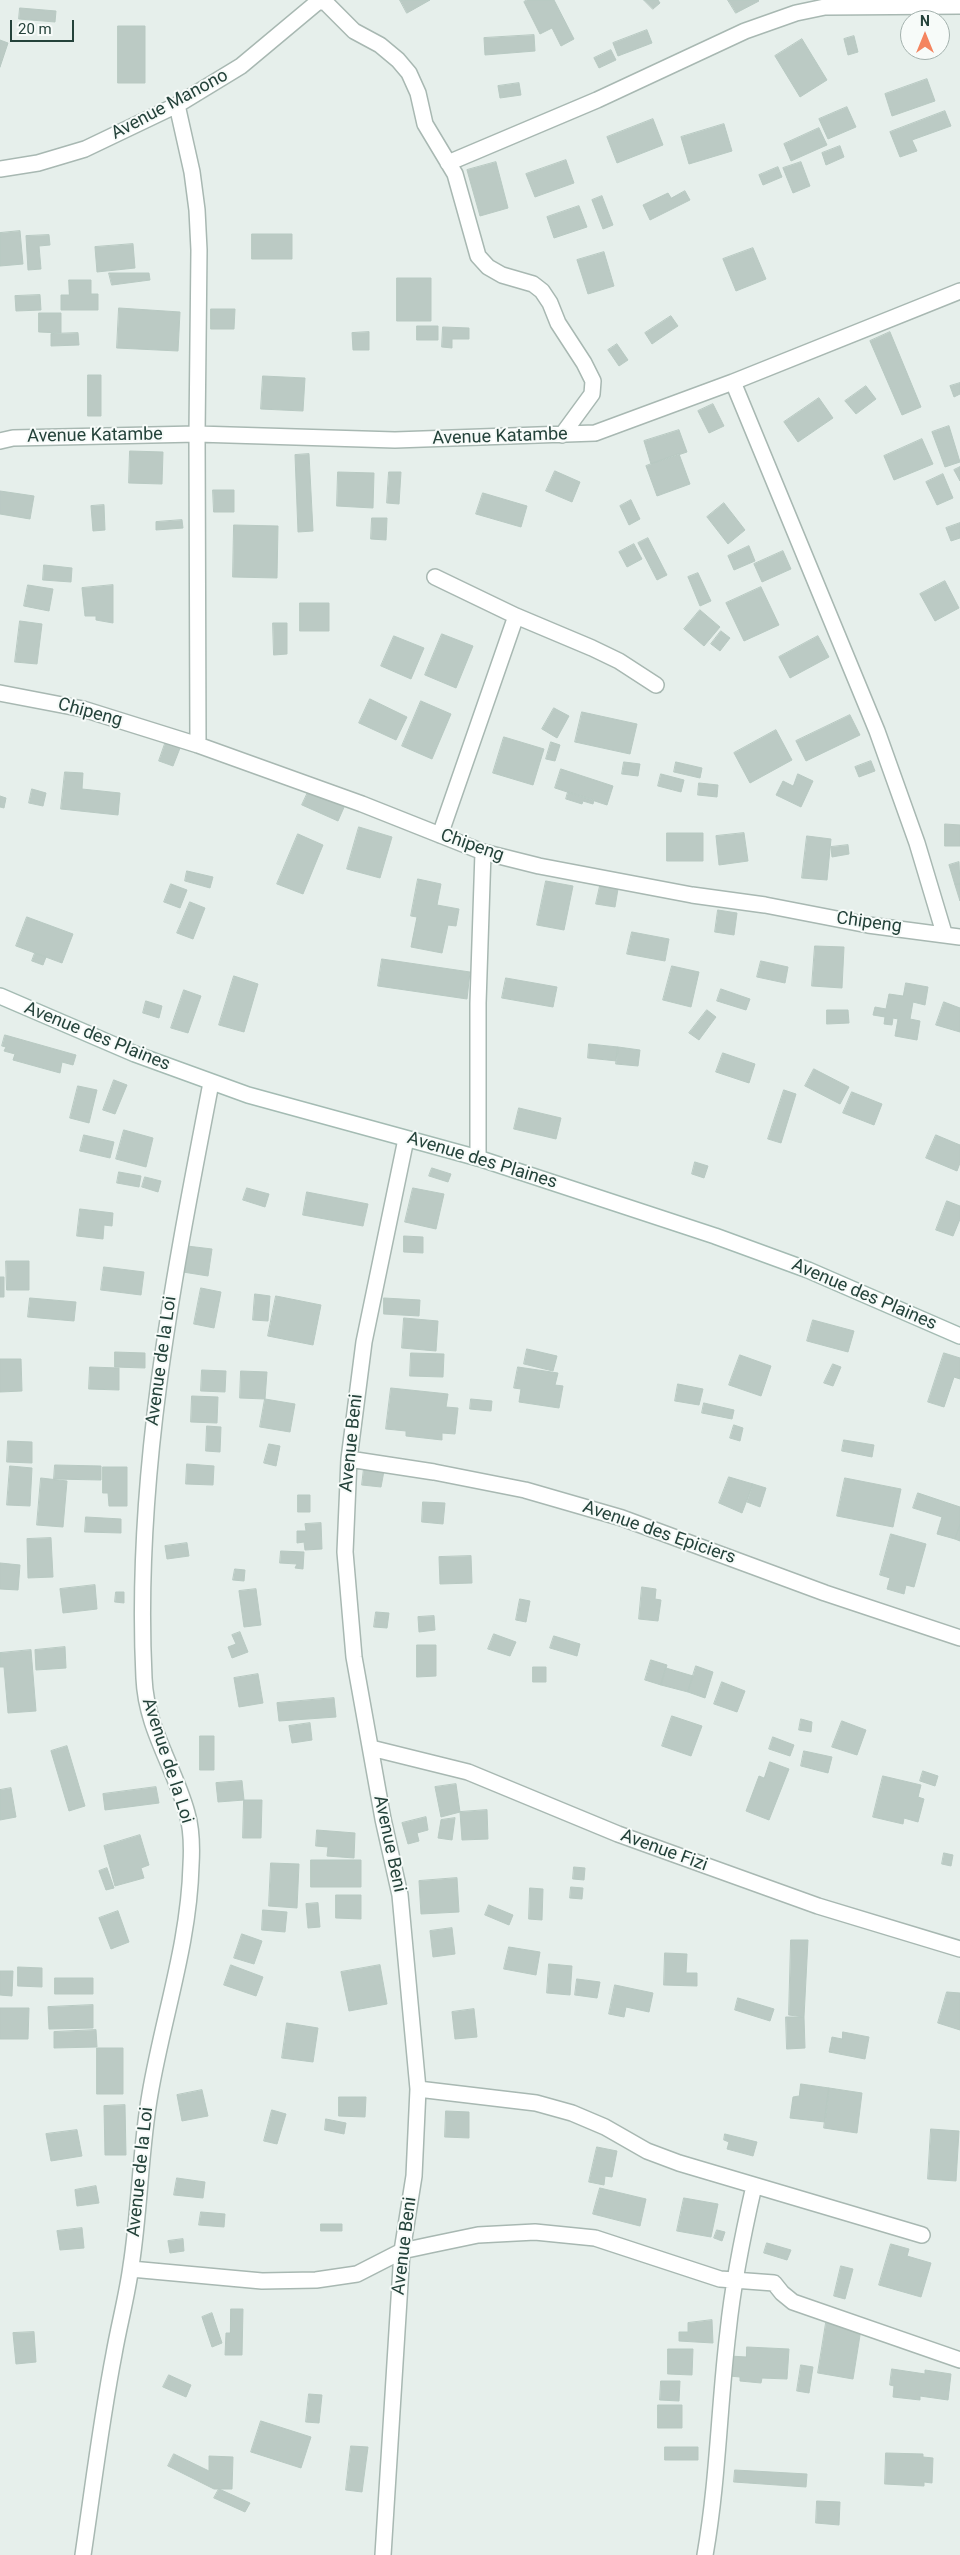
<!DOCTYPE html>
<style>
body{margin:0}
#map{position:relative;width:960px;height:2555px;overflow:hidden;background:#e6efeb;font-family:Roboto,sans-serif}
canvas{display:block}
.north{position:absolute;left:900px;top:10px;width:50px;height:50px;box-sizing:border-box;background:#f7fbf9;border:1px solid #a3b1ad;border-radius:50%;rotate:0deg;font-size:14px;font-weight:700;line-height:20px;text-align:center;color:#24423a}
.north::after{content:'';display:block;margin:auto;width:18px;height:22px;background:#f4845f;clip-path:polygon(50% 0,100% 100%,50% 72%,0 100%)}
.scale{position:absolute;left:10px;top:20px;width:64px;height:22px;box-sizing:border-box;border:2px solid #24423a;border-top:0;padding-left:6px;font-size:15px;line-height:18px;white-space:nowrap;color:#24423a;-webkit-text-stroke:4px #f7fbf9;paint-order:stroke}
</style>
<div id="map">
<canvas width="960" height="2555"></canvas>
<div class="north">N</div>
<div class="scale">20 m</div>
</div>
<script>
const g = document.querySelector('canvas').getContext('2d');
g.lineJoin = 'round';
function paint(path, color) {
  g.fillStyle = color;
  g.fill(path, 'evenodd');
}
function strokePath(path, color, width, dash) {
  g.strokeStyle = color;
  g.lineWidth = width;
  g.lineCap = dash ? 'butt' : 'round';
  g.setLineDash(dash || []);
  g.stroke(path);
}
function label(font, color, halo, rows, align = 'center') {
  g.font = font + ' Roboto,sans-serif';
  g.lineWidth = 4;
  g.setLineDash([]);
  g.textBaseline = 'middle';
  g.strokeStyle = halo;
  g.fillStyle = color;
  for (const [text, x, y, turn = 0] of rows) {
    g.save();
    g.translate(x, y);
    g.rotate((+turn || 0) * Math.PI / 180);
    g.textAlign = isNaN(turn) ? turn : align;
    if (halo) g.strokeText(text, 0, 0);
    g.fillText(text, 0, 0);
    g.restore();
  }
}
const building = new Path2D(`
 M400,0h30l-23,13z
 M527,0h27l20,39 -13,7 -9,-18 -12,6 -16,-32z
 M644,0h14l2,3 -7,6z
 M728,0h30l1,1 -23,12z
 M20,8l36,3 -1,11 -36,-3z
 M118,26h27v57h-27z
 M940,28l7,15 -7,2z
 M647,30l5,13 -34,13 -5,-13z
 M534,35l1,16 -50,4 -1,-17z
 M854,36l4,16 -10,3 -4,-16z
 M802,39l25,41 -27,17 -25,-41z
 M0,40l8,3 -8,24z
 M611,50l5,10 -17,8 -5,-10z
 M927,79l8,22 -43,15 -7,-22z
 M519,83l2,12 -21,3 -2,-12z
 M847,107l9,20 -28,12 -9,-20z
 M945,111l6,15 -39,14 5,11 -17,6 -10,-25z
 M653,119l10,26 -46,18 -10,-26z
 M724,124l8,27 -43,13 -8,-27z
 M819,128l8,17 -36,16 -7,-17z
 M840,146l4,11 -18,8 -4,-12z
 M566,160l8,23 -39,14 -9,-23z
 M496,162l12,46 -28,8 -13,-46z
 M801,162l9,24 -17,7 -10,-25z
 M778,167l4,10 -19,8 -4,-10z
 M685,191l5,9 -40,20 -7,-15 25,-12 3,5z
 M602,196l11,29 -10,4 -11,-29z
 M579,206l8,21 -33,11 -7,-21z
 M20,231l3,33 -23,2v-33z
 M252,234h40v25h-40z
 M49,235l1,10 -11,1 2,23 -13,1 -2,-34z
 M133,244l2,24 -38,4 -2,-25z
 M753,248l13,31 -30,12 -13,-32z
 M604,252l10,34 -26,8 -11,-34z
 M109,273h40l1,7 -38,5z
 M397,278h34v43h-34z
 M69,280h22v14h7v16h-37v-15h8z
 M40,295l1,15 -25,1 -1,-15z
 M119,308l61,4 -2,39 -61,-3z
 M211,309h24l-1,20h-23z
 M39,313h22v20l-22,-1z
 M671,316l7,10 -26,18 -7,-11z
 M417,326h21v14h-21z
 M443,327l26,1v11h-17v9l-10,-1z
 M369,332v18h-16l-1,-17z
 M890,332l31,75 -19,8 -32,-74z
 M78,333l1,12 -28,1v-12z
 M617,344l11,16 -9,6 -11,-16z
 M88,375h13v41h-13z
 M263,376l42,2 -2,33 -42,-2z
 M960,383v11l-6,3 -4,-11z
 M866,386l10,13 -20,15 -11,-13z
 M819,398l14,20 -35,24 -14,-20z
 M713,404l11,22 -15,7 -11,-22z
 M949,426l11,36 -15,5 -13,-35z
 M679,430l8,22 -36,12 -7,-23z
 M922,439l11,25 -39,16 -10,-24z
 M130,451l33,1 -1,32 -33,-1z
 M309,454l4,77 -15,1 -3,-77z
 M679,454l11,30 -33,12 -11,-30z
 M960,467v14l-6,-11z
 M555,471l25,11 -8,20 -26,-11z
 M338,472l36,1 -1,35 -36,-2z
 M389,472h12l-2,32 -12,-1z
 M943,474l10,24 -16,7 -11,-23z
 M213,490h21v22h-20z
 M0,491l34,5 -4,23 -30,-5z
 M483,493l44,13 -6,21 -45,-13z
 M631,500l9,19 -11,6 -9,-19z
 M724,503l21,27 -17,14 -21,-27z
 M104,505l1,25 -12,1 -2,-25z
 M372,518h15l-1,22 -15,-1z
 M182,520l1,8 -27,2v-8z
 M960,523v15l-9,3 -5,-13z
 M234,525l44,1 -1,52 -44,-1z
 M648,538l19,37 -10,5 -19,-37z
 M634,544l8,15 -15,8 -8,-15z
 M749,546l6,15 -21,9 -6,-14z
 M783,551l8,18 -29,13 -8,-18z
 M44,565l28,3 -1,14 -28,-2z
 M698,573l13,28 -11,5 -12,-29z
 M945,581l14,27 -24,13 -15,-27z
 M28,585l25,4 -4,22 -25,-5z
 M113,585v38l-17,-3v-4h-11l-3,-28z
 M761,587l18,38 -35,16 -18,-38z
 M300,603h29v28h-29z
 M700,610l20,17 -16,19 -20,-17z
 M20,621l22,3 -5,40 -22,-2z
 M273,623h14v31l-13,1z
 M721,631l9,7 -10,13 -9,-7z
 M442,634l31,12 -17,42 -31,-13z
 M394,636l30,12 -13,31 -30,-13z
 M818,636l11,21 -39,21 -11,-21z
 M370,699l37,18 -11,23 -37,-17z
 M421,701l30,13 -19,45 -30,-13z
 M554,708l15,8 -12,22 -15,-9z
 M582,712l55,12 -7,30 -55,-12z
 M850,715l10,20 -54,26 -10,-20z
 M776,730l16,30 -42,23 -16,-30z
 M504,737l40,12 -11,36 -40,-12z
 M167,738l15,5 -9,23 -14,-5z
 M551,742l9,3 -5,16 -9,-2z
 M871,761l4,10 -16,6 -4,-10z
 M624,762l16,2 -2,12 -16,-2z
 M676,762l26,6 -2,10 -26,-6z
 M561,769l52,17 -6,19 -52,-17z
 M65,772l18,1 -1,16 38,4 -2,22 -57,-6z
 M661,774l23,6 -3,12 -23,-6z
 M798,774l15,7 -12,26 -25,-12 7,-14 10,5z
 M699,783l19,2 -1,12 -19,-2z
 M32,789l14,4 -3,13 -14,-3z
 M309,790l36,15 -7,16 -36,-16z
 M568,792l26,8 -1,4 -10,-3 -1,3 -16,-5z
 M0,796l6,2 -2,10 -4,-1z
 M945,824l15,1v21h-15z
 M359,827l33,10 -12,41 -33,-9z
 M667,833h36v28h-36z
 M744,833l4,28 -29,4 -3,-29z
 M298,834l25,11 -20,49 -26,-10z
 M807,836l24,3 -4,41 -25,-2z
 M848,845l1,9 -17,3 -1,-10z
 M959,862l1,22 -5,1 -6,-20z
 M187,871l26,6 -3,11 -25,-7z
 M418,879l23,5 -4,21 22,4 -3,17 -8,-1 -6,28 -31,-6 6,-30 -6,-1z
 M546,881l27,5 -9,44 -27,-5z
 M171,884l16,6 -7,18 -16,-6z
 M960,884v17l-5,-16z
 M600,886l18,3 -3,18 -19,-3z
 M190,902l15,6 -12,31 -16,-6z
 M718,910l19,3 -3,22 -19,-3z
 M27,917l46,17 -11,29 -46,-17z
 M632,932l37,7 -4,22 -38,-7z
 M815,946l29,1 -2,41 -30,-2z
 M35,953l11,4 -3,8 -11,-4z
 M382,959l88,13 -3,27 -89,-13z
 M761,961l27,6 -3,16 -28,-6z
 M672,966l27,6 -8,35 -28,-7z
 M234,976l24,8 -14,48 -25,-7z
 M506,978l51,9 -4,20 -51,-9z
 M906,983l22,4 -3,18 -12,-3 -3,17 10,2 -3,19 -22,-4 3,-17 -5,-1 -1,7 -8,-1 1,-7 -12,-2 2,-8 11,2 3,-15 14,2z
 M721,989l29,10 -4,11 -29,-9z
 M184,990l17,6 -13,37 -17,-5z
 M146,1001l16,5 -3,12 -16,-5z
 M944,1002l16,6v24l-24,-7z
 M707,1010l9,7 -17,23 -10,-7z
 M827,1010h21l1,13 -22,1z
 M5,1035l71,20 -3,10 -11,-3 -2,11 -47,-13 2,-6 -11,-3 2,-4 -4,-1z
 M589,1044l29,3 -1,14 -29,-3z
 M618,1047l22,3 -2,16 -22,-2z
 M723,1053l32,11 -6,19 -33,-11z
 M814,1069l35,18 -9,17 -35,-18z
 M114,1080l13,5 -12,29 -12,-4z
 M78,1086l19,4 -8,33 -19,-5z
 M784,1090l12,4 -15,49 -13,-4z
 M852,1092l30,12 -8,21 -31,-12z
 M519,1108l42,10 -5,21 -42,-10z
 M124,1130l29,8 -7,29 -30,-8z
 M84,1135l30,7 -4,16 -30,-7z
 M936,1135l24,10v18l-3,8 -31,-13z
 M695,1162l13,4 -4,12 -12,-4z
 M432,1168l19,6 -3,8 -19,-6z
 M119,1172l22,4 -2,11 -22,-4z
 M145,1177l16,4 -3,11 -16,-5z
 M247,1188l22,6 -4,13 -22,-7z
 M413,1188l31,6 -8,35 -31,-7z
 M307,1192l61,12 -5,22 -60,-11z
 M947,1201l13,5v13l-7,17 -17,-6z
 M80,1209l33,4 -1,13 -8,-1 -1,14 -26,-3z
 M404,1236l19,1v16l-19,-1z
 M187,1246l25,3 -4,27 -25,-4z
 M6,1261h23v29h-22z
 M104,1267l40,5 -3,23 -40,-5z
 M0,1277h4v20h-4z
 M201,1288l20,4 -7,36 -20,-4z
 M255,1294l15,2 -2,25 -15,-1z
 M276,1296l45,9 -8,40 -45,-9z
 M30,1298l46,4 -2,19 -46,-4z
 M384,1298l36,2 -1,16 -35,-2z
 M404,1318l34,3 -2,30 -34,-3z
 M813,1320l41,11 -6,21 -41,-11z
 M527,1349l30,7 -4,15 -29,-7z
 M115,1352l30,1v15l-30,-1z
 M411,1353l33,1 -1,23 -33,-1z
 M944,1353l16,5v21l-6,-2 -10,30 -16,-5z
 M740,1355l31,11 -10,30 -32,-11z
 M0,1359h21l1,32 -22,1z
 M833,1364l8,3 -8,19 -9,-3z
 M90,1367l29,1v22l-30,-1z
 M518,1367l40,6 -3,12 8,1 -4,22 -40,-6 2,-13 -7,-1z
 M202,1370l24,1 -1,21 -24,-1z
 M241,1371l26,1 -2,27 -25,-1z
 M678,1384l25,5 -4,16 -24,-4z
 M391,1388l57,6 -2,13 12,1 -3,26 -13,-1v7l-36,-4v-5l-20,-2z
 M192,1396l26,1 -1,26 -26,-1z
 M265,1399l30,5 -5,28 -30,-5z
 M471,1399l21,2 -1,10 -21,-2z
 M704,1403l30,7 -2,9 -30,-6z
 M734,1425l9,3 -3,13 -10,-3z
 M207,1426l14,1 -1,25 -14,-1z
 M844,1440l30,5 -2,12 -30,-6z
 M8,1441l24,1v21l-25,-1z
 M269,1444l11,2 -4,20 -12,-3z
 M187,1464l27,2 -1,19 -27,-1z
 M55,1465l46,1v14l-47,-1z
 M10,1466l22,2 -2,38 -23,-1z
 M103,1467h24v39h-18l-1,-13h-5z
 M364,1468l20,3 -3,16 -19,-2z
 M729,1477l24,7 -11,29 -23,-10z
 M41,1478l26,3 -4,46 -26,-2z
 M845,1478l56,11 -8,38 -56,-11z
 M753,1484l13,4 -6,19 -13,-5z
 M918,1493l42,14v18l-5,14 -18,-5 5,-17 -29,-9z
 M298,1495h12v17h-12z
 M423,1502l22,1 -2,21 -21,-2z
 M86,1517l35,2v14l-36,-1z
 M321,1523l1,26 -17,1 -1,-8 -7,1v-12h9l-1,-7z
 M960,1525v16l-5,-2z
 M891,1534l35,10 -12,43 -8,-2 -2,9 -17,-5 3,-11 -10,-3z
 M51,1538l2,39 -25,1 -1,-39z
 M187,1543l2,13 -22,3 -2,-13z
 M281,1551l23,1 -1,17 -8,-1 2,-4 -17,-1z
 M471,1556l1,27 -32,1 -1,-27z
 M0,1563l20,2 -2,25 -18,-1z
 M235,1569l10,1 -1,11 -11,-1z
 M95,1585l2,24 -34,4 -3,-24z
 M642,1587l14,2 -1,10 6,1 -3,21 -19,-2z
 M256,1589l5,36 -17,2 -5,-36z
 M116,1592h8v11l-9,-1z
 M520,1599l10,2 -4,21 -10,-2z
 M376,1612l13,1 -2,15 -13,-1z
 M434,1616l1,14 -16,2 -1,-15z
 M240,1632l8,20 -16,6 -4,-11 8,-3 -4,-9z
 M494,1634l22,8 -6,14 -22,-7z
 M554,1636l26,8 -3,12 -27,-8z
 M417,1645h19v31l-19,1z
 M65,1647l1,21 -30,2 -1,-20z
 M31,1650l5,61 -28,2 -4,-46h-4v-14z
 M651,1660l16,5 -6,20 -16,-5z
 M696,1666l17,6 -8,26 -17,-6z
 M533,1667h13v15h-13z
 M666,1668l27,8 -5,16 -27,-7z
 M258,1674l5,29 -24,4 -5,-29z
 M722,1682l23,9 -8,21 -23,-8z
 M334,1698l2,19 -57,4 -2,-18z
 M672,1716l30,10 -11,30 -29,-10z
 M801,1719l11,3 -1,10 -12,-2z
 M842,1721l24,9 -9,25 -25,-8z
 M310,1723l2,17 -20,3 -3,-17z
 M200,1736h14v34h-14z
 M773,1737l21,8 -4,11 -21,-7z
 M67,1746l18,60 -16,5 -18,-60z
 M804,1751l28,6 -4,16 -27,-7z
 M770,1762l19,7 -20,51 -23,-9 13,-35 5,2z
 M923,1771l15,5 -3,10 -15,-5z
 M883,1776l38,9 -3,12 6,2 -6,23 -14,-4 -1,6 -30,-7z
 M242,1781l2,19 -26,2 -2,-19z
 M456,1784l4,28 -19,5 -6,-30z
 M156,1787l3,16 -54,7 -2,-16z
 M11,1788l5,29 -16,3v-30z
 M244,1800h18l-1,38h-18z
 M487,1810l1,29 -26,1 -2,-28z
 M426,1817l2,13 -11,3 2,8 -11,3 -6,-21z
 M455,1818l-3,22 -14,-2 3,-18z
 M317,1830l38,3 -1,25 -27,-2 1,-9 -12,-1z
 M140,1835l9,30 -8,3 3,10 -29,8 -11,-40z
 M944,1853l9,2 -2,11 -9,-2z
 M311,1860h50v27h-50z
 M271,1863l28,1 -2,44 -28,-2z
 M574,1867l11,1 -1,12 -11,-1z
 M107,1868l7,20 -8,2 -7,-19z
 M457,1878l2,34 -38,2 -2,-33z
 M571,1887l12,1 -1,11 -12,-1z
 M530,1888l13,1 -1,31 -13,-1z
 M336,1895h25v24l-25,-1z
 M318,1903l2,24 -12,1 -2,-24z
 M489,1905l24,10 -4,10 -24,-10z
 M263,1910l24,2 -2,20 -23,-2z
 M118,1911l11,31 -18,7 -12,-31z
 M452,1928l3,26 -22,3 -3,-26z
 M242,1934l20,7 -8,23 -20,-6z
 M791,1940h17l-4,77 -15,-2z
 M509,1947l31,5 -4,23 -32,-6z
 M665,1953l22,1 -1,19h11v13l-33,-1z
 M549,1964l23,2 -2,29 -23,-2z
 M231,1965l32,12 -7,19 -32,-11z
 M380,1965l7,39 -38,7 -8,-39z
 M18,1967l24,1v19l-24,-1z
 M0,1971h13l-1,25 -12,-1z
 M55,1978h38v16h-38z
 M577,1979l23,3 -3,16 -22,-3z
 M615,1985l38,8 -4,19 -23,-5 -2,10 -15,-3z
 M947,1992l13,1v37l-22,-7z
 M738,1998l36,11 -4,12 -35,-11z
 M93,2005v23l-44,1 -1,-22z
 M0,2008h29l-1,31h-28z
 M474,2009l3,28 -22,2 -3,-27z
 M786,2017h18l1,31 -18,1z
 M287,2023l31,5 -5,34 -31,-4z
 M96,2030l1,17 -43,1v-16z
 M843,2032l26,5 -4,22 -36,-7 3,-15 10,2z
 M97,2048h26v46h-26z
 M801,2084l28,4 -4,34 -35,-4 3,-21 6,-1z
 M829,2088l33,5 -5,40 -33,-5z
 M202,2090l6,26 -26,5 -5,-26z
 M339,2097h27l-1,20 -26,-1z
 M125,2105l1,50h-21l-1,-49z
 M272,2110l14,4 -9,30 -13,-3z
 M446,2111l23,1v26l-24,-1z
 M326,2119l20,4 -2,11 -19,-4z
 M931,2129l28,2 -3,50 -28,-2z
 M77,2130l5,26 -31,5 -5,-27z
 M725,2134l32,8 -4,14 -26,-7 2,-7 -5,-2z
 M597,2147l20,4 -5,26 -7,-1 -1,9 -15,-3z
 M177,2178l28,4 -2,16 -29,-3z
 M96,2186l3,17 -22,3 -2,-16z
 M600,2188l46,11 -6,27 -47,-12z
 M684,2198l34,6 -7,33 -34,-6z
 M201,2212l24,2 -1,13 -25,-2z
 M321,2224h21v7h-21z
 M82,2228l2,20 -24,2 -3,-19z
 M717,2230l8,2 -3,9 -8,-3z
 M183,2239l1,12 -14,2 -2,-12z
 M767,2243l24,7 -4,10 -23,-7z
 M891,2244l18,5 -2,7 24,7 -10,34 -42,-12z
 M841,2266l12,3 -8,30 -11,-3z
 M231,2309h12l-1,46h-17l1,-22h4z
 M212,2313l10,30 -10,4 -10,-30z
 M712,2320l1,23 -34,-2v-9h9v-9z
 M826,2323l35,6 -8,50 -35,-6z
 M34,2332l2,30 -20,2 -3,-31z
 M747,2347l42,2 -2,30 -25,-1 -1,5 -21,-2v-4l-11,-1 1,-20 16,1z
 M668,2349h25l-1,26 -24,-1z
 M801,2365l12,2 -4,26 -12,-2z
 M892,2369l33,5v-4l26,4 -3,26 -28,-4v4l-27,-3 1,-11 -4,-1z
 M169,2375l22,10 -5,12 -23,-10z
 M661,2381h19l-1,20 -19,-1z
 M309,2394l13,1 -3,28 -13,-1z
 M658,2405h24v23h-24z
 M261,2421l50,16 -10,31 -50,-16z
 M351,2446l17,1 -6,45 -16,-2z
 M665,2447h33v13h-33z
 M886,2453l37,1v3l10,1 -1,25 -8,-1v4l-39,-2z
 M174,2454l35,17v-15l24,1 -1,32h-18l-46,-23z
 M735,2470l72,4 -1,13 -72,-5z
 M219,2489l31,14 -5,9 -31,-14z
 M817,2501l23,1 -1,23 -23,-2z`);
paint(building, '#bbcac4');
strokePath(building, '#b8c9c2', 1);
const street = new Path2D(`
 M319,1l7,2 28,28 26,14 18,15 11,13 9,20 7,31 30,50 23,82 10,11 14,8 31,9 9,7 8,12 8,20 26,40 9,18 -1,13 -30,41
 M177,105l15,67 5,38 2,40 -2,184 1,311
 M448,163l149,-63 148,-69 51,-18 29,-6 134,-1
 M0,169l38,-6 47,-14 92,-44 64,-39 79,-66
 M733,382l144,349 40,112 27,90
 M0,441l13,-3 184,-4 198,6 200,-7 138,-51 227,-91
 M435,577l81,39 76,32 27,13 37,24
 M0,693l83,16 115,36 164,59 121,48 56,14 153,29 73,10 103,20 92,12
 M440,835l76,-219
 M478,1158v-155l5,-151
 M349,1459l85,13 91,18 97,28 203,75 135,45
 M371,1748l97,24 150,62 200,72 142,43
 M418,2089l118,14 36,10 33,14 42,24 32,12 243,72
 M131,2269l131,12 54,-1 41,-6 45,-23 28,-6 48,-10 57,-3 60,6 125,41 54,4 8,10 11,9 167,58
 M83,2555c10,-67 18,-134 31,-201 5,-29 13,-58 17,-88 9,-57 9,-115 19,-172 13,-77 39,-150 41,-229 1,-17 1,-35 -4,-52 -13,-47 -41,-85 -43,-135 -10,-202 29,-398 67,-595
 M383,2555l19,-304 12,-75 4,-87 -18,-194 -17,-76 -29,-162 -9,-105 4,-93 15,-117 42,-203
 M705,2555c13,-74 14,-149 23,-223 5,-50 15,-98 26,-146`);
const secondary = new Path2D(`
 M0,996l135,58 113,41 230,63 237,78 93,34 152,66`);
strokePath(street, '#a8b8b2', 18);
strokePath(secondary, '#a4bbb3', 18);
strokePath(street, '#fff', 15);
strokePath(secondary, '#fff', 15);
label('18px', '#24423a', '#f7fbf9', [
 ["Avenue Manono",170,105,-28],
 ["Avenue Katambe",95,436,-1],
 ["Avenue Katambe",500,437,-2],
 ["Chipeng",90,713,15],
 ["Chipeng",472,846,19],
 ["Chipeng",869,923,8],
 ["Avenue des Plaines",97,1037,22],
 ["Avenue des Plaines",482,1161,17],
 ["Avenue des Plaines",864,1295,23],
 ["Avenue de la Loi",162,1361,-82],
 ["Avenue Beni",352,1443,-84],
 ["Avenue des Epiciers",659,1533,19],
 ["Avenue de la Loi",167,1761,72],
 ["Avenue Beni",389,1844,78],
 ["Avenue Fizi",664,1851,20],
 ["Avenue de la Loi",141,2172,-84],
 ["Avenue Beni",405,2246,-83]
]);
</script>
